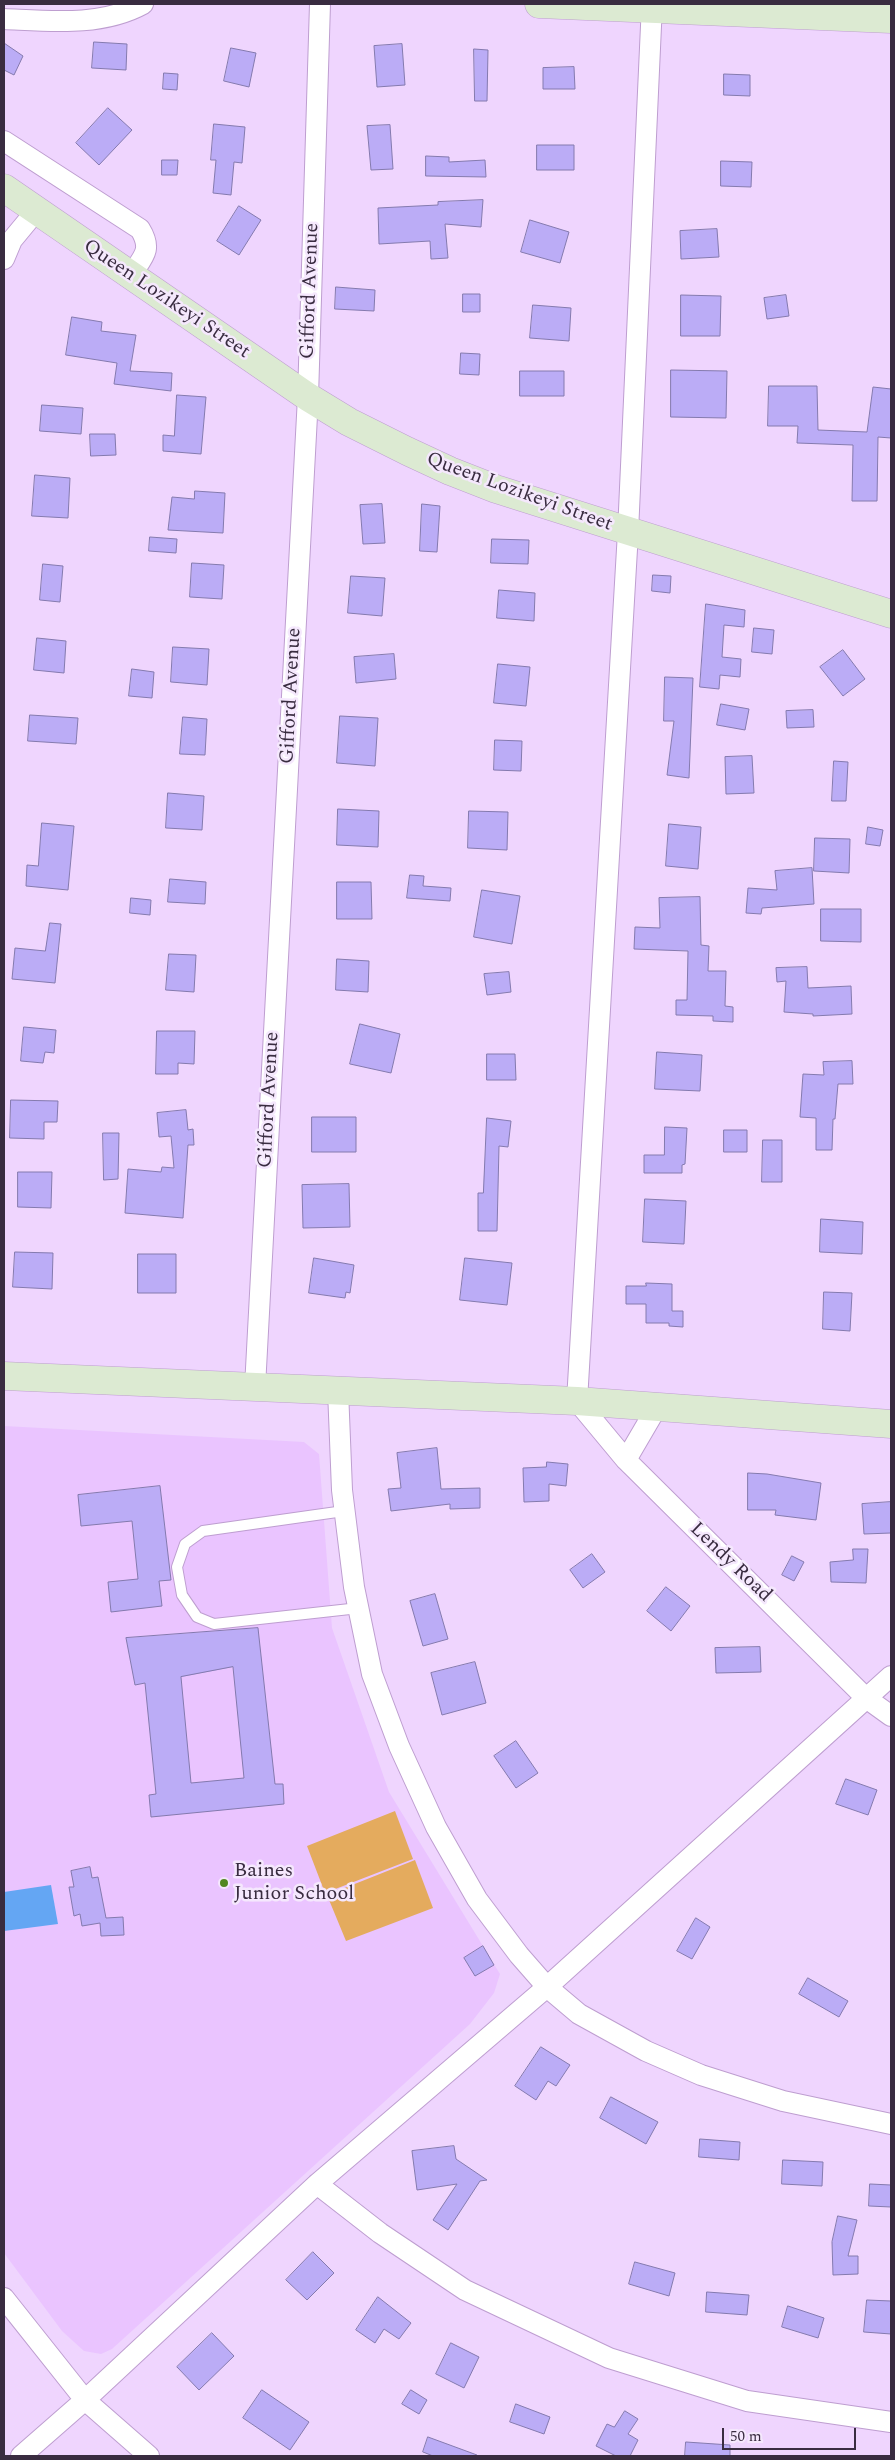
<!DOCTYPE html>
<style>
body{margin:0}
#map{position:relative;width:895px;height:2460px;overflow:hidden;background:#efd5fe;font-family:Spectral,serif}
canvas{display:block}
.frame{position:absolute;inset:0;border:5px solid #392c40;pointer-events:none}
.scale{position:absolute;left:722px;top:2428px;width:134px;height:22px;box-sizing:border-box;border:2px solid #392c40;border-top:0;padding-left:6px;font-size:15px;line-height:18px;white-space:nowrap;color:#392c40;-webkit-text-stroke:4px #f5e8fd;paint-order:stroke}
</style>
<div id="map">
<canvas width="895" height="2460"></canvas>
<div class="frame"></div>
<div class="scale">50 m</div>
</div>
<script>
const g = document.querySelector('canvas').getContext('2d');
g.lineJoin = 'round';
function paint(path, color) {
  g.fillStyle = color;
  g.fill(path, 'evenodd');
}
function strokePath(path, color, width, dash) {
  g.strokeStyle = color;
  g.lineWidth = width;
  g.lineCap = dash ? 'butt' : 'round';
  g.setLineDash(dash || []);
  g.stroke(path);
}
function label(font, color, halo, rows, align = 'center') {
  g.font = font + ' Spectral,serif';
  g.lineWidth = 5;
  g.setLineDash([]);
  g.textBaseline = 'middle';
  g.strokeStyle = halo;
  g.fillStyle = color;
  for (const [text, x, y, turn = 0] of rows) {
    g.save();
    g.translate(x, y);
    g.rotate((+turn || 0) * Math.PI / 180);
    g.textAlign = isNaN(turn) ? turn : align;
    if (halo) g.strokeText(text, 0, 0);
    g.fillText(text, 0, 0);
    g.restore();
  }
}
paint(new Path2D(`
 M4,1426l300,16 15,12 13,174 57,164 111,182 -6,19 -24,31 -358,325 -11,5 -17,-3 -22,-20 -58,-78z`), '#eac4ff');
paint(new Path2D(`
 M395,1811l18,48 -88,34 -18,-47z
 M415,1860l18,48 -87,33 -19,-46z`), '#e4ab5e');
paint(new Path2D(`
 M51,1885l7,39 -54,7v-39z`), '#64a6f3');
const building = new Path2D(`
 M94,42l33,2 -1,26 -34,-2z
 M4,43l19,13 -9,19 -10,-5z
 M402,44l3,41 -28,2 -3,-41z
 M231,48l25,5 -7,34 -25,-6z
 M474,49l14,1 -1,51h-12z
 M574,67l1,22h-32v-21z
 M164,73l14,1 -1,16 -14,-1z
 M724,74l26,1v21l-26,-1z
 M108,108l24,22 -33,35 -23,-22z
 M214,124l31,3 -3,36 -8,-1 -3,33 -18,-2 3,-33h-5z
 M390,125l3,44 -22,1 -4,-44z
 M537,145h37v25h-37z
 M426,156l23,1v5l36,-2 1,17 -60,-1z
 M162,160h16l-1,15h-15z
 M721,161l31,1 -1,25 -30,-1z
 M483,200l-2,27 -36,-3 3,34 -17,1 -1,-18 -51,3 -1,-36 60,-3v-3z
 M239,206l22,14 -22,35 -22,-14z
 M530,220l39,12 -9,31 -39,-11z
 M717,229l2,28 -38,2 -1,-28z
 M336,287l39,3 -1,21 -39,-2z
 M463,294h17v18h-17z
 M681,295l40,1 -1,40h-39z
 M786,295l3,21 -22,3 -3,-21z
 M533,305l38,3 -2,33 -39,-3z
 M72,317l30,5 -1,9 35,4 -6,36 42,2 -1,18 -57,-7 3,-21 -51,-8z
 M461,353l19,1 -1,21 -19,-1z
 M671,370l56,1 -1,47 -55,-1z
 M520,371h44v25h-44z
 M769,386h48l1,44 49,2 6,-45 18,2v49l-13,-1 -1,64h-25l1,-56 -56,-2 1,-17h-30z
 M177,395l29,2 -5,57 -38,-3v-16l11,1z
 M42,405l41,3 -2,26 -41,-3z
 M90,434h25l1,21 -25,1z
 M35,475l35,3 -2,40 -36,-2z
 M195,491l30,2 -2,40 -55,-3 4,-33 22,2z
 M382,504l3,39 -22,1 -3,-39z
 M422,504l18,2 -3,46 -17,-1z
 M150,537l27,2 -1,14 -27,-2z
 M492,539l37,1 -1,24 -37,-1z
 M192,563l32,2 -2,34 -32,-2z
 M43,564l20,2 -3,36 -20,-2z
 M653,575l18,1 -1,17 -18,-2z
 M351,576l34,2 -3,38 -34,-3z
 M499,590l36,3 -1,28 -37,-3z
 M706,604l39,6 -1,17 -20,-2 -2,32 19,2 -1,18 -20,-2 -1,14 -19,-2z
 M754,628l20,2 -2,24 -20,-2z
 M37,638l29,3 -2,32 -30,-3z
 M173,647l36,2 -2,36 -36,-3z
 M843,650l22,29 -22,17 -23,-29z
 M394,654l2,25 -40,4 -2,-26z
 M498,664l32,3 -4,39 -32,-3z
 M132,669l22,3 -2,26 -23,-2z
 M665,677l28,1 -4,100 -22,-3 7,-54h-10z
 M721,704l28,5 -4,21 -28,-5z
 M813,710l1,17 -27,1 -1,-17z
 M30,715l48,3 -2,26 -48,-3z
 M340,716l38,2 -3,48 -38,-3z
 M183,717l24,2 -2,36 -25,-1z
 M495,740l27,1 -1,30 -27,-1z
 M752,756l2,37 -28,1 -1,-37z
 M834,761l14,1 -2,39h-14z
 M168,793l36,3 -2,34 -36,-2z
 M338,809l41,2 -1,36 -41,-2z
 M469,811l39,1 -1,38 -39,-2z
 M42,823l32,3 -6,64 -42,-4 1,-21 11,1z
 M669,824l32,3 -3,42 -32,-3z
 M868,827l15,3 -3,16 -14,-2z
 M815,838l35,1 -1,34 -35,-2z
 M812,868l2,36 -52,4 -1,6 -15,-1 2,-25 29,2 -2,-19z
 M410,875l14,1 -1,10 28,2 -1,13 -43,-3z
 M170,879l36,3 -1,22 -37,-2z
 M337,882h34l1,37h-35z
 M482,890l38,6 -8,48 -38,-7z
 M700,897l1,48 8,1 -1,25h18l-1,35 8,1v15l-20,-1v-5l-37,-1v-15h11l1,-49 -54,-2 1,-22 25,1 -1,-30z
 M131,898l20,2 -1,15 -20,-2z
 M821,909h40v33l-40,-1z
 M50,923l11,1 -6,59 -43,-4 3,-31 30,3z
 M169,954l27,1 -2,37 -28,-2z
 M337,959l32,2 -1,31 -32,-2z
 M807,967l1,21 43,-2 1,28 -39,2v-2l-29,-2 2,-31 -9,1 -1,-14z
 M509,972l2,20 -24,3 -3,-21z
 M360,1024l40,10 -9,39 -41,-9z
 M24,1027l32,3 -2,23 -9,-1 -2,11 -22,-2z
 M157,1031h38l-1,33 -16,-1v11h-22z
 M657,1052l45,3 -2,36 -45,-2z
 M487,1054h28l1,26h-29z
 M852,1061l1,23h-15l-3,35h-2l-1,31h-16v-32l-16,-1 3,-43 21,1 -1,-13z
 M11,1100l47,1 -1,21h-13v17l-34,-1z
 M186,1110l2,20 5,-1 1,16h-6l-5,73 -58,-5 3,-44 33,3 1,-5 12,1 -3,-32 -12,1 -2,-24z
 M312,1117h44v35h-44z
 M487,1118l24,3 -3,26 -9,-1 -2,85h-19v-38h5z
 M665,1127l22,1 -2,36 -3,1v8h-38v-18h20z
 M724,1130h23v22h-23z
 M103,1133h16l-1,46 -14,1z
 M763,1140h19v42h-20z
 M18,1172h34l-1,36 -33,-1z
 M349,1184l1,43 -47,1 -1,-43z
 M645,1199l41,2 -2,43 -41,-2z
 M821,1219l42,3 -1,32 -42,-2z
 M15,1252l38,1 -1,36 -39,-2z
 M138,1254h38v39h-38z
 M314,1258l40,7 -4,28 -4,-1 -1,6 -36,-5z
 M465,1258l47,5 -5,42 -47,-5z
 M646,1283l26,1v27h11v16l-14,-1v-3h-23v-19h-20v-18h20z
 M824,1292l28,1 -2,38 -27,-2z
 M437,1448l4,41 39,-1v20l-30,1v-5l-59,7 -3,-22 13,-1 -4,-35z
 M547,1462l21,2 -2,22 -17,-2v17l-25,1 -1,-34 23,-1z
 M748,1473l19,1 54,9 -5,37 -41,-5 1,-5h-28z
 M160,1486l11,94 -12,1 3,25 -51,6 -3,-30 30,-3 -6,-58 -51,5 -3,-31z
 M891,1502v31l-27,1 -2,-30z
 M853,1549h15l-2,34 -35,-1 -1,-20 23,-2z
 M592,1554l13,18 -22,16 -13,-18z
 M792,1556l12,6 -10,19 -12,-6z
 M666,1587l24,19 -19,25 -24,-20z
 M435,1594l13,45 -25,7 -13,-45z
 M258,1628l17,156h8l1,20 -133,13 -2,-22 7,-1 -11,-111 -10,2 -9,-47zM233,1667l11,111 -53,5 -10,-106z
 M760,1647l1,25 -45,1 -1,-25z
 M475,1662l11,41 -44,12 -11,-42z
 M516,1741l22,32 -22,15 -22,-32z
 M846,1779l31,11 -9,25 -32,-11z
 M90,1867l2,11 6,-1 8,41 17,-1 1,18 -23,1 -1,-13 -18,3 -2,-12 -6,2 -5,-29h5l-3,-16z
 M696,1918l14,9 -18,32 -15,-8z
 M483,1946l11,19 -19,11 -11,-18z
 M808,1978l40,23 -9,16 -40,-23z
 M541,2047l29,18 -14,21 -8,-5 -12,19 -21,-14z
 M611,2097l47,25 -12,22 -46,-26z
 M700,2139l40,3 -1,18 -40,-3z
 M454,2146l2,13 31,21 -7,1 -32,49 -15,-10 24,-36 -40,6 -5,-39z
 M783,2160l40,2 -1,24 -40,-2z
 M870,2184l21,1v22l-22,-1z
 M838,2216l19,4 -9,36h10v18l-25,1 -1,-33z
 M313,2252l21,21 -27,27 -21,-20z
 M635,2262l40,11 -6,23 -40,-12z
 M707,2292l42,3 -2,20 -41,-3z
 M378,2297l33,26 -12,16 -15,-10 -9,14 -19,-13z
 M867,2300l24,1v33l-27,-2z
 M788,2306l36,12 -6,20 -36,-11z
 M212,2333l22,23 -35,34 -22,-23z
 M451,2343l28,14 -15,31 -28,-14z
 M262,2390l47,32 -19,28 -47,-32z
 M411,2390l16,10 -8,14 -17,-10z
 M516,2404l34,13 -6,17 -34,-12z
 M625,2411l13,8 -10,15 10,6 -8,16h-14l-20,-10 11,-22 7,3z
 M428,2437l49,18v1h-44l-10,-4z
 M686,2442l44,3v11h-45z`);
paint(building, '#bbacf6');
strokePath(building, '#847aae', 1);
const lane = new Path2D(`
 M344,1511l-141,20 -18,13 -8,23 5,28 15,22 17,7 145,-16`);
const street = new Path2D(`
 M652,4l-24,528 -51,869 49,59 240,238 25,18
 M4,19c45,2 97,8 139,-15
 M4,141l136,88c13,21 3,28 -9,46
 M4,259l8,-19 24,-29
 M255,1387l53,-990 12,-393
 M338,1390l4,100 12,97 18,87 27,72 37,81 41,72 42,56 28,32 32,27 67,37 55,24 82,26 108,23
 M626,1460l31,-53
 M317,2184l63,49 85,57 144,68 138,43 144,21
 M4,2298l81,102 64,56
 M21,2456l64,-56 232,-216 230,-197 344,-311`);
const secondary = new Path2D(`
 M539,4l352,15
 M4,188l304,209 41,25 58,29 43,20 46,18 395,125
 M4,1376l573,25 314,23`);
strokePath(lane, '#be9ed0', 12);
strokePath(street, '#be9ed0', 22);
strokePath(secondary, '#be9ed0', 29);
strokePath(lane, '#fff', 10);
strokePath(street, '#fff', 20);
strokePath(secondary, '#dcead2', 28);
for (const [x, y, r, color] of [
 [224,1883,5,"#528720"]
]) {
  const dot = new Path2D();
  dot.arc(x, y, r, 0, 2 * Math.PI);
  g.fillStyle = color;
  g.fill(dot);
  strokePath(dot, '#f5e8fd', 2);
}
label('20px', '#392c40', '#f5e8fd', [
 ["Gifford Avenue",311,291,-88],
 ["Queen Lozikeyi Street",166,300,34],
 ["Queen Lozikeyi Street",519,493,20],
 ["Gifford Avenue",292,696,-87],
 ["Gifford Avenue",270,1100,-87],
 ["Lendy Road",730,1563,44]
]);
label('20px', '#392c40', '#f5e8fd', [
 ["Baines",234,1872],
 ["Junior School",234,1895]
], 'left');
</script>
